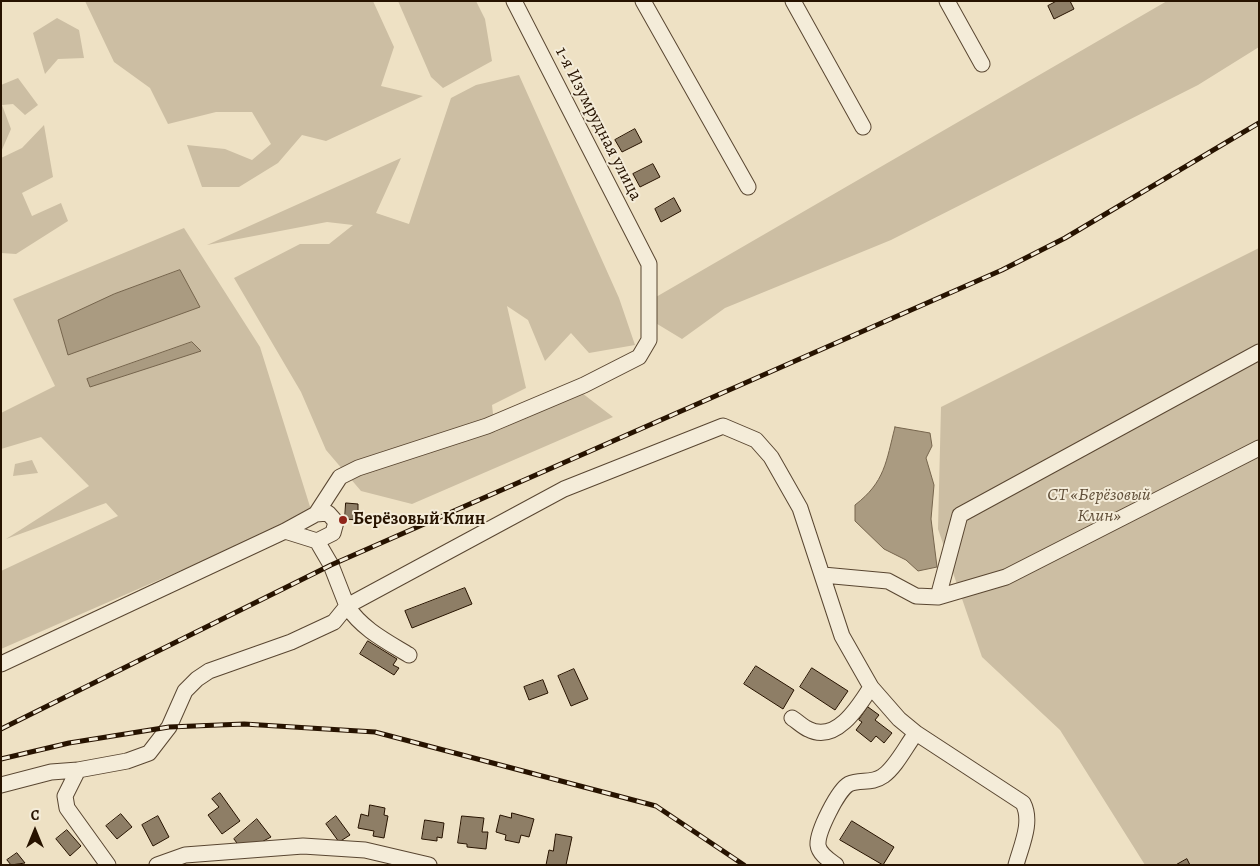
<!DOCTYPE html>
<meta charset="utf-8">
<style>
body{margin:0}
#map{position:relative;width:1260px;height:866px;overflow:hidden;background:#eee1c4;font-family:Alegreya,serif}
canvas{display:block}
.frame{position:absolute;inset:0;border:2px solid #271300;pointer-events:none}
.north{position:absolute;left:10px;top:806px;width:50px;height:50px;-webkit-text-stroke:4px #f4ecd9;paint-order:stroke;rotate:0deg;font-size:14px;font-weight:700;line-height:20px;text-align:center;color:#271300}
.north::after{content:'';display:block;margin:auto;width:18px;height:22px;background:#271300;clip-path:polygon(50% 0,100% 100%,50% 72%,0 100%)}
</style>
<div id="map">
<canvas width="1260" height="866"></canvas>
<div class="frame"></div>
<div class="north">С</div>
</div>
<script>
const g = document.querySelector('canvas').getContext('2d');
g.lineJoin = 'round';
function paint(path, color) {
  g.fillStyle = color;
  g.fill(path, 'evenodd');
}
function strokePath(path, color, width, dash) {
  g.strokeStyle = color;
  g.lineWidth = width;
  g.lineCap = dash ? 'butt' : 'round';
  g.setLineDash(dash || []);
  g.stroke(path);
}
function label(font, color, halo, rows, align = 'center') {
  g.font = font + ' Alegreya,serif';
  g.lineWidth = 4;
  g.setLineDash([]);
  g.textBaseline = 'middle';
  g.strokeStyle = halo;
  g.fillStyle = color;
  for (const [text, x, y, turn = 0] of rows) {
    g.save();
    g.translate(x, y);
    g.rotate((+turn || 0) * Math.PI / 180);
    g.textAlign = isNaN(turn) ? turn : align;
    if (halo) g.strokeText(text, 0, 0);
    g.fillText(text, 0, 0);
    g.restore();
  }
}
paint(new Path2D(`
 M85,1h288l21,46 -13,39 42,10 -97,45 -24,-6 -24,28 -39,24h-37l-15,-42 38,4 27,11 19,-16 -19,-32h-36l-48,12 -18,-36 -36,-26z
 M398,1h78l9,18 7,42 -49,27 -12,-11z
 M1167,1h92v46l-61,38 -307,155 -166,68 -43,31 -33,-20 7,-22z
 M57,18l22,12 5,28 -26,1 -13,15 -12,-41z
 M519,75l100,223 16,47 -46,8 -18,-20 -26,28 -17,-41 -21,-14 19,82 -34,17 3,27 87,-39 31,24 -201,87 -51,-13 -35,-41 -25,-58 -67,-114 66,-34h29l24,-19 -26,-3 -120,23 194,-87 -25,55 33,11 42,-126 25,-13z
 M18,78l20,27 -13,10 -12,-11 -11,1 9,24 -10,23v-67z
 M44,125l9,52 -31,16 10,23 29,-13 7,18 -52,33 -15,-1v-95l21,-10z
 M184,228l76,119 52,166 -311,136v-78l117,-55 -12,-13 -100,36 83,-53 -48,-49 -40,12v-36l54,-27 -42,-87z
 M1259,248v617h-114l-85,-135 -78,-73 -44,-128 3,-122z
 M32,460l6,13 -25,3 2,-12z`), '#ccbea3');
const water = new Path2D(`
 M180,270l20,37 -132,48 -10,-35 56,-26z
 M192,342l9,9 -111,36 -3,-8z
 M895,427l35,6 2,13 -6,12 8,27 -3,34 6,48 -19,4 -12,-11 -22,-11 -29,-28v-16c30,-23 31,-43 40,-78z`);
paint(water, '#aa9b81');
strokePath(water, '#76654d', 1);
const building = new Path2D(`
 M1057,1h13l4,8 -20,10 -6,-13z
 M635,129l7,13 -20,10 -7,-12z
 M653,164l7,13 -20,10 -7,-13z
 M674,198l7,13 -20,11 -6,-13z
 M346,503l12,1v16l-13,-1z
 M465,588l7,16 -60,24 -7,-17z
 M368,641l29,18 -4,6 6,3 -5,7 -34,-21z
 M756,666l38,24 -11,19 -39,-25z
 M812,668l36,23 -13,19 -35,-23z
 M574,669l14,30 -17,7 -13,-30z
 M543,680l5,13 -19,7 -5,-13z
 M868,707l11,8 -4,5 17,13 -8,10 -8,-7 -5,6 -15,-12 6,-8 -3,-2z
 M220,793l20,28 -18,13 -14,-19 11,-8 -7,-8z
 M370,805l15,3 -1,7 4,1 -4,22 -11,-2 1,-5 -16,-3 3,-14 7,2z
 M512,813l22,6 -5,18 -8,-2 -2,8 -14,-3 1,-5 -10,-3 4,-17 11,3z
 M121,814l11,13 -15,12 -11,-13z
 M158,816l11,21 -16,9 -11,-21z
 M336,816l14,19 -11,7 -13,-18z
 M462,816l22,2 -2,14h6l-2,17 -19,-2v-3l-9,-1z
 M257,819l14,18 -17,9h-15l-5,-7z
 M425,820l19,3 -2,15 -5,-1v4l-15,-2z
 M852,821l42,26 -11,18 -43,-25z
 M67,830l14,16 -11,10 -14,-17z
 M556,834l16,3 -6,28h-20l3,-15 4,1z
 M17,853l8,10 -14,2 -4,-5z
 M1187,859l3,6h-14z`);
paint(building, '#8e7e66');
strokePath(building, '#271300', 1);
const minor = new Path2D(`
 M643,1l105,186
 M793,1l70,126
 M947,1l35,63
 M316,514l24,-37 18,-9 129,-42 97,-41 55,-28 10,-17v-76l-135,-263
 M823,575l65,6 28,15 22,1 68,-20 253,-129
 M938,597l22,-82 299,-163
 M409,655c-23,-14 -47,-26 -62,-49l217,-117 159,-63 33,14 15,17 29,51 42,128 29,51 28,32 17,14 107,70c10,19 -2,43 -7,62
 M1,664l284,-133 31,-17 12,-1 8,9 -3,11 -16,8
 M792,718c5,3 11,9 16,11 28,15 51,-23 63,-42
 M1,785l50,-13 27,-2
 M108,865l-41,-57 -2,-12 13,-26 49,-9 22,-8 20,-26 16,-36 12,-12 12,-8 82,-29 43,-20 13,-16 -16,-41 -14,-24 -32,-10
 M157,865l28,-10 118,-9 62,4 64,15
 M836,865c-7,-5 -17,-11 -18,-20 -1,-13 20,-55 31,-61 11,-5 23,0 34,-8 13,-9 23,-30 33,-43`);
strokePath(minor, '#594631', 17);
strokePath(minor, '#f4ecd9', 15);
const rail = new Path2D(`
 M1,729l330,-164 671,-295 63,-32 194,-115
 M1,759l68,-16 100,-16 75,-3 131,8 281,74 88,59`);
strokePath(rail, '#271300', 5);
strokePath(rail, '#f4ecd9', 3, [9]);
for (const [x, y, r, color] of [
 [343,520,5,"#8f2418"]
]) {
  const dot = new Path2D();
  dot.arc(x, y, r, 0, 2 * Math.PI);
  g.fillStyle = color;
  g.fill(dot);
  strokePath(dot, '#f4ecd9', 2);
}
label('18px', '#271300', '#f4ecd9', [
 ["1-я Изумрудная улица",598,124,63]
]);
label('italic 18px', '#614f39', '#f4ecd9', [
 ["СТ «Берёзовый",1099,496],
 ["Клин»",1099,517]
]);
label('bold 18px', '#271300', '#f4ecd9', [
 ["Берёзовый Клин",353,520]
], 'left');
</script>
